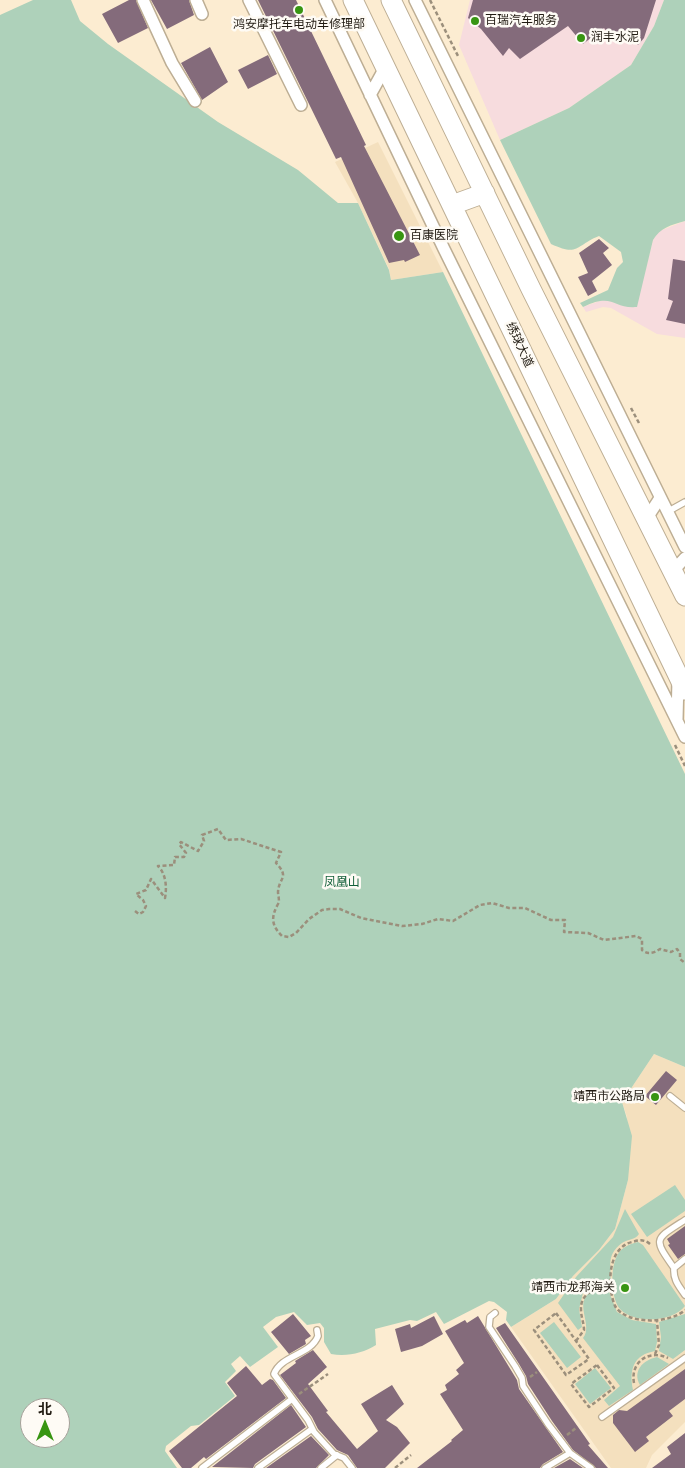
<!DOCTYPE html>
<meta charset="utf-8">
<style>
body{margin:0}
#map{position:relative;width:685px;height:1468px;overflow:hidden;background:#fcecd1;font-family:Poppins,"Noto Sans SC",sans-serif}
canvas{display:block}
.north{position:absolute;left:20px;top:1398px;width:50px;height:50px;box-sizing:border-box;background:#fefbf5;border:1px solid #a6a19a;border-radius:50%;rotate:0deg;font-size:14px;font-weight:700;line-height:20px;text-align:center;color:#211b12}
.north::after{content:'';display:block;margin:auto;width:18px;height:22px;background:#389512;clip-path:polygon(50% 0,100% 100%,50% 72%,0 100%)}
</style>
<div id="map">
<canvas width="685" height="1468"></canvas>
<div class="north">北</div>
</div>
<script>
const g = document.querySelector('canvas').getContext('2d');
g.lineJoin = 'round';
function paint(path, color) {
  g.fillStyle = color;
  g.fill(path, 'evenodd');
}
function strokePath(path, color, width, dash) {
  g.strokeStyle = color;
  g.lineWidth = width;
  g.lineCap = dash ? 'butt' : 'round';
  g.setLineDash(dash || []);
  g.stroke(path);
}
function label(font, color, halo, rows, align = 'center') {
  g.font = font + ' Poppins,"Noto Sans SC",sans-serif';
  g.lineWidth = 5;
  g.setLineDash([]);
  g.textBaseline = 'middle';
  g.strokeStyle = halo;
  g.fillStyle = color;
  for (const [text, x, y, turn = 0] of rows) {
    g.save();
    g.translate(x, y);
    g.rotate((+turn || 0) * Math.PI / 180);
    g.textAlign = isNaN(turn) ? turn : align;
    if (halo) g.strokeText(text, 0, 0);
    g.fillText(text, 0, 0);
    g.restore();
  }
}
paint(new Path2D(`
 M378,142l65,130 -52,8 -2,-11 -31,-66 -23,-41z
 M654,1054l31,13v355l-33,33 -6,13h-35l-100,-141 45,-28 17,-23 26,-26 16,-21 13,-49 -1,-63 -5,-15z`), '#f4e0be');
paint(new Path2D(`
 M470,0h194l-10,26 -23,39 -62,43 -69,32 -41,-95z
 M685,221v117l-28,-4 -46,-26 -8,-1 -17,5 -3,-5 22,-8 25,8 13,-28 10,-39 4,-8z`), '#f7dcde');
paint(new Path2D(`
 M33,0h38l9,21 28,23 110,78 80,48 40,33h20l31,67 2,10 52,-8 242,502v293l-31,-13 -32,48 10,34 -4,44 -13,49 -16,21 -26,26 -17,23 -45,28 -5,-7 1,-8 -13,-10 -5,-1 -45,23 -8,-12 -19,9 -7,-1 -35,9 1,16c-13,8 -29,12 -45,9l-7,-12v-14l-4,-5 -13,2 -13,-13 -18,5 -13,10 15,20 -28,20 -10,-11 -9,8 5,7 -11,11 10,14 -36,29 -8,1 -25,20 -1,5 12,17h-177v-1453zM30,1408h30v30h-30z
 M664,0h21v221c-14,4 -25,7 -32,19l-16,67c-25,2 -23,-15 -54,0l-3,-4 28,-13 9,-22 6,-6 -2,-10 -22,-16c-23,9 -20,21 -48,8l-51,-104 69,-32 62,-43 23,-39z
 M675,1185l10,15v11l-38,26 -16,-23z
 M625,1209l14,25c-4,6 -11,5 -17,9 -18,14 -9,24 -12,41l-16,3 -11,6 -4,16 3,18 -4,3 -20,-27 18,-26 37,-40z
 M638,1242l5,3 42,61c-12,16 -50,18 -64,4 -11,-11 -11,-44 -3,-56 4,-7 12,-10 20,-12z
 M608,1289l9,23 15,8 24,4 1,18 -2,9c-22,4 -26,19 -22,39l-24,16 -5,-6 16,-14 -37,-48c11,-13 -11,-36 9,-47 4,-2 12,-1 16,-2z
 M685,1314v36l-12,9 -14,-8 2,-14 -2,-15z
 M554,1322l27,35 -14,11 -27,-35z
 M657,1357l12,7 -29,21c-8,-14 3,-25 17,-28z
 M595,1368l16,20 -21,16 -15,-20z`), '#aed1ba');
paint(new Path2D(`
 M129,0h7l12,28 -30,15 -16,-29z
 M151,0h38l5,15 -27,14z
 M258,0h38l70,145 -2,1 56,109 -15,7 -1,-2 -15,3 -48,-106 -5,2z
 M473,0h183l-12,38 -6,7 -11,-12 -11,10 -12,-15 -21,16 -15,-18 -48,33 -11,-11 -6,8 -22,-27 -13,-11z
 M210,47l18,35 -26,18 -21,-37z
 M268,55l9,19 -29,15 -10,-19z
 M599,239l10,9 -6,5 9,12 -20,16 5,10 -9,5 -10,-19 10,-4 -9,-20z
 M673,259l12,2v63l-19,-4 7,-19 -5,-2z
 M666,1071l11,9 -21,25 -11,-9z
 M685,1226v28l-7,5 -10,-14 2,-1 -3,-5z
 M293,1314l18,22 -6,4 1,4 -17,10 -18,-22z
 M434,1316l9,18 -21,12 -21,6 -6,-23 15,-5 1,4z
 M478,1316l39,64 2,9 44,63 -20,12 -3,4h-123l35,-27 -1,-1 12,-10 -23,-36 7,-4 -2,-5 14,-11 -3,-4 8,-7 -19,-32 20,-11 2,3z
 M505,1323l85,121 -2,1 20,23h-12l-23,-18 -21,-29 -24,-37 -2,-8 -7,-12 -23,-36z
 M313,1350l14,17 -19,17 20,27 -2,1 31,37 21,-18 -17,-27 31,-19 12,19 -18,16 11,7 13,16 -25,25h-28l-9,-13 -11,-5 -19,-21 -6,-12 -32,-42 16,-12 -1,-2z
 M246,1366l16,19 8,-6 3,1 13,18 -80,61 -2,-2 -13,11h-9l-13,-17 68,-55 -10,-13z
 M685,1369v30l-16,12 4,5 -27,21 3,4 -14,11 -22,-29v-8l6,-5 8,1z
 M291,1405l15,22 -51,37 -2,4 -41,-1z
 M685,1433v35h-33l19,-14 -4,-7z
 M311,1436l18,19 -13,13h-50z
 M570,1459l13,9h-29z`), '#846b7b');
const lane = new Path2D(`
 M667,512l18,-10
 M670,1096l15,12
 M685,1259l-11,9c-1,12 5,18 11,27
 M674,1268c-21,-30 -20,-28 11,-48
 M495,1313l-5,4 -1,10 26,39 7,12 1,8 25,38 22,29 21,15
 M317,1330l1,6c-7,19 -37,19 -44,38l34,46 6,12 20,22 10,4 8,10
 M602,1417l83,-59
 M202,1468l90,-69
 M258,1468l54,-39
 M321,1468l16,-13
 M545,1468l25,-15`);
const street = new Path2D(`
 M143,0l29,63 23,38
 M196,0l6,14
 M249,0l52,105
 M325,0l119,249 241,488
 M415,0l270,547
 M370,95l16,-29
 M647,518l13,-20
 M673,571l12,-13
 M677,719l1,-39`);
const primary = new Path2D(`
 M353,0l332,690
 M391,0l140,289 154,307
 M452,205l33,-12`);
strokePath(lane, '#bdae94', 8);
strokePath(street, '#bdae94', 14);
strokePath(primary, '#bdae94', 21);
strokePath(new Path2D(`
 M430,0l29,58
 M631,408l9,17
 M675,745l10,21
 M135,911l4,3 4,-2 3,-6 -3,-6 -7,-6 10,-4 5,-11 14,19c2,-11 1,-24 -7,-32l16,-1 1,-8h9l2,-4 -7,-9 2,-2 17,9 6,-10 -2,-6 16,-6 8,11 15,-1 40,13 -5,11c14,15 3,14 2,29 0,4 2,8 0,12 -7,13 -7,21 4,32l7,1 7,-4 13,-14 13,-9 7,-1h11l21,9 41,8 20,-2 16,-5 15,2 27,-16 12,-2 17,5h16l26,12h14l-1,12 24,1 16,7 32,-4 6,3v11c6,5 12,3 18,-1l11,3 6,-3 3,4v6l5,4
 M650,1244c-6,-5 -11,-4 -18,-2 -25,6 -25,45 -17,64 11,19 55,18 70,4
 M556,1313l33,46 -23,16 -32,-45z
 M576,1341l8,-11c0,-7 -3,-13 -3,-20 -1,-18 16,-23 31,-22
 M655,1354l4,-9 -2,-24
 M597,1365l17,23 -25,19 -18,-23z
 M530,1377l7,-5
 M634,1383c-4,-21 15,-34 34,-25
 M299,1394l29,-20
 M567,1435l9,-7
 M395,1468l16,-13`), '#9b8f7c', 2.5, [4, 2.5]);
strokePath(lane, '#fff', 5.5);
strokePath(street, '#fff', 11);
strokePath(primary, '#fff', 19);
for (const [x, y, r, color] of [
 [299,10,5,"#389512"],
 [475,21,5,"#389512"],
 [581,38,5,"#389512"],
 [399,236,6,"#389512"],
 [655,1097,5,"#389512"],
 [625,1288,5,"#389512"]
]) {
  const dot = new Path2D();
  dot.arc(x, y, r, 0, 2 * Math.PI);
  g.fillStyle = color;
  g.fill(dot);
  strokePath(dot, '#fefbf5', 2);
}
label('12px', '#211b12', '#fefbf5', [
 ["百瑞汽车服务",485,21],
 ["鸿安摩托车电动车修理部",299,25,"center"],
 ["润丰水泥",591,38],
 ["百康医院",410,236],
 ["靖西市公路局",645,1097,"right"],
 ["靖西市龙邦海关",615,1288,"right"]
], 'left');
label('12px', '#211b12', '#fefbf5', [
 ["绣球大道",519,345,65]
]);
label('12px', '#125f39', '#fefbf5', [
 ["凤凰山",342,883]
]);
</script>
